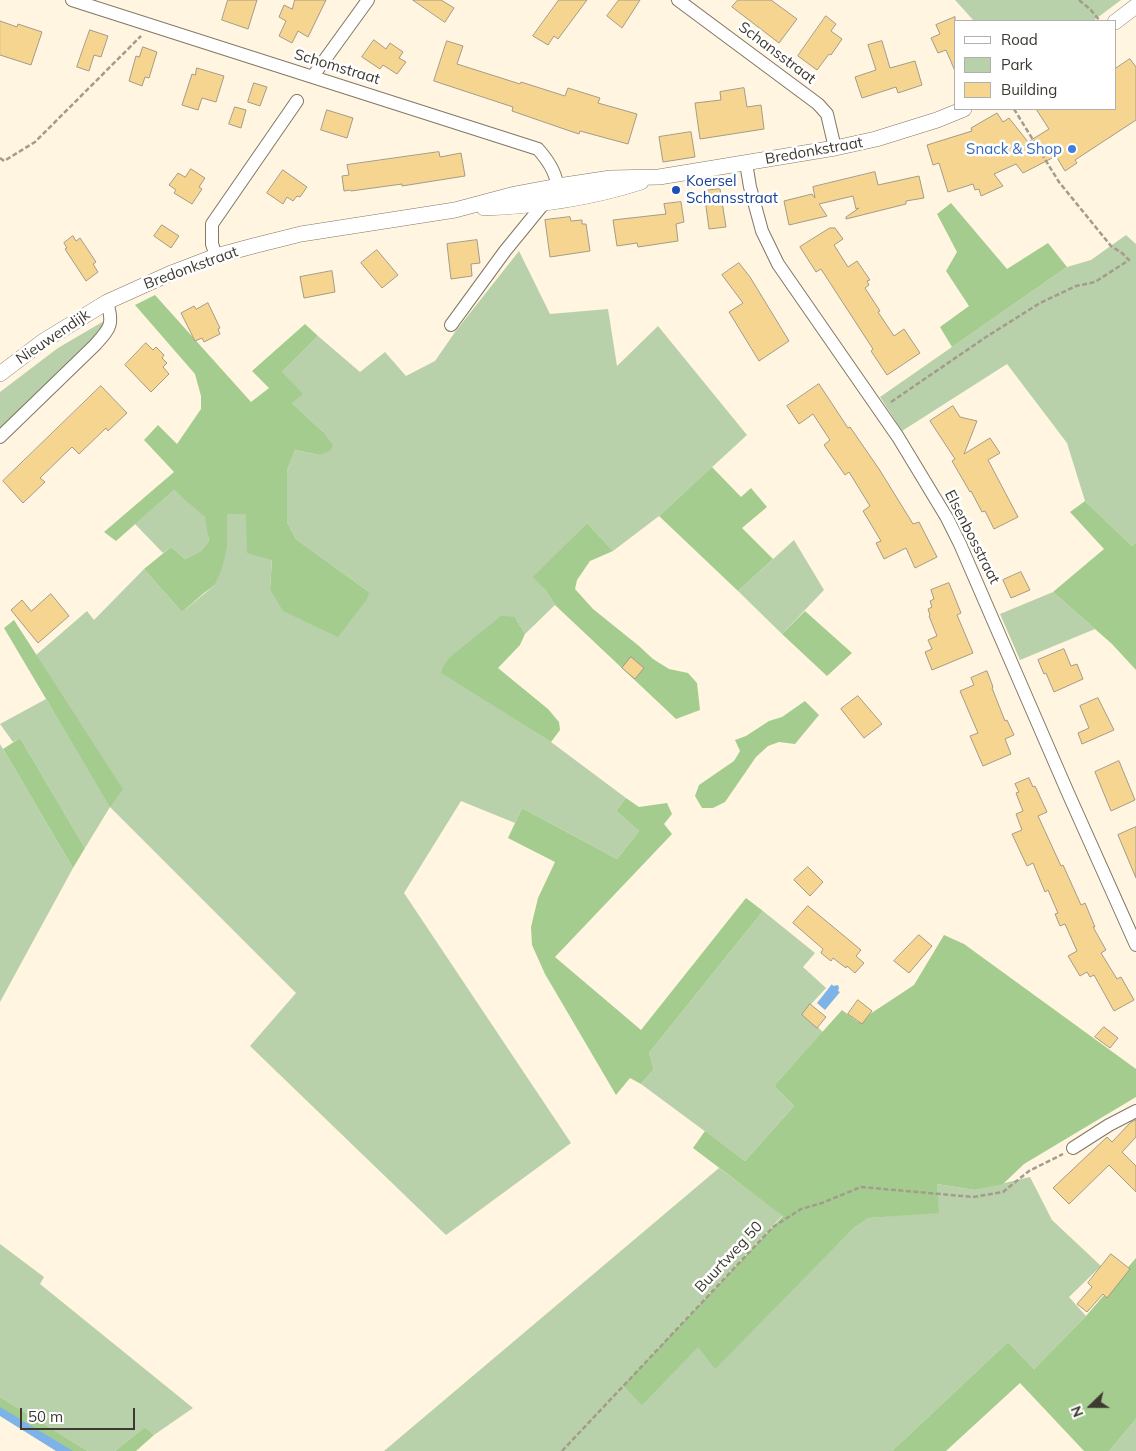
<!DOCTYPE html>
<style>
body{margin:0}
#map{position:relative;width:1136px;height:1451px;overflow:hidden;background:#fff5e0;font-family:Mulish,sans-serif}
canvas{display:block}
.legend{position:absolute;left:954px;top:20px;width:162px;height:90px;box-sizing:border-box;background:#fff;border:1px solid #b1b0ad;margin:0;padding:6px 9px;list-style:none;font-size:15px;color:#3d3931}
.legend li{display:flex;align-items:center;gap:10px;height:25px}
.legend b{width:25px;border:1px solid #b1b0ad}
.north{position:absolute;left:1066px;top:1381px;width:50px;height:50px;-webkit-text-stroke:4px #fff;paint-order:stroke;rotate:248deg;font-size:14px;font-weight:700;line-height:20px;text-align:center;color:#3d3931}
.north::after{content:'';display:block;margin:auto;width:18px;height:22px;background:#3d3931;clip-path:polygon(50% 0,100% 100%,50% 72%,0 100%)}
.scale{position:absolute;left:20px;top:1408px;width:115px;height:22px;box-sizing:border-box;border:2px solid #3d3931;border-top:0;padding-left:6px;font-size:15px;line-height:18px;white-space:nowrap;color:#3d3931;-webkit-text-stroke:4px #fff;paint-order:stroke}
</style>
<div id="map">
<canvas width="1136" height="1451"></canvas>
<ul class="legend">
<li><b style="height:6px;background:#fff"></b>Road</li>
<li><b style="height:14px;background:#b8d1ab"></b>Park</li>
<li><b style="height:14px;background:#f6d590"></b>Building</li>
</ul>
<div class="north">N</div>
<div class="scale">50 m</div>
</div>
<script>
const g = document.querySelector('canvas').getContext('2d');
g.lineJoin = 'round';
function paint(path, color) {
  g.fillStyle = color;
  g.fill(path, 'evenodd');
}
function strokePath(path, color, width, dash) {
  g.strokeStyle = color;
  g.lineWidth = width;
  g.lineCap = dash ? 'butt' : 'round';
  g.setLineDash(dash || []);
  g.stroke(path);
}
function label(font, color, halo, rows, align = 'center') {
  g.font = font + ' Mulish,sans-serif';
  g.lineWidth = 5;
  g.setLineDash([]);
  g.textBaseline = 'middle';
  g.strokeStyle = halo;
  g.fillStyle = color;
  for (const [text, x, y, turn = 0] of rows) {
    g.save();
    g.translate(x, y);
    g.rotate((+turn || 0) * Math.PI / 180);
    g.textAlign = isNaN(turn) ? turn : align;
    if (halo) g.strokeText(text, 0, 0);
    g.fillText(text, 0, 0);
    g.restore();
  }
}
paint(new Path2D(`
 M955,0h166l-28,21h-119z
 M1126,235l10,9v299l-4,3 -47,-45 -18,-58 -60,-79 -105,67 -22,-34 187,-130 24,-7z
 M519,251l31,63 58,-5 9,57 41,-40 89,109 -88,81 -46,35 -26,-28 -53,54 12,14 9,14 -30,29 -10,-17 -75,54 111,71 75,56 -10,13 23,20 -22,28 -95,-51 -7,15 -54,-22 -57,92 167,250 -125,92 -196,-189 46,-53 -186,-186 -25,41 -65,-110 -7,4 -13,-18 46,-25 64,107 12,-18 -86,-133 51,-44 7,9 50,-51 38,43 33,-27 12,-36v-35h19l26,45 -2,30 99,3 -73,-53 -9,-17v-51l8,-21 24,5 4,-23 -31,-29 -10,-31 36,-36 42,36 25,-20 21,24 29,-15 20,-29z
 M104,321l-1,8 -103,101v-38l58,-44z
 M174,490c8,7 26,18 31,27 3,6 3,16 4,24l-8,10 -16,8 -14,-12 -8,6 -28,-29z
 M794,540l30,50 -42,44 -44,-43z
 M1053,592l42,37 -75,31 -20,-46z
 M0,744l73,124 -73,134z
 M763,911l52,42 -12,14 23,21 -23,25 20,19 -49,54 20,20 -49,55 -104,-77 13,-15 -5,-16z
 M719,1168l64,47 -160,170 75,-39 17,22 140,-141 14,-9 69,-6 -1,-28 38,6 55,-13 22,43 49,46 -32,31 17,19 -52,53 -26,-27 -116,109h-508z
 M0,1244l44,33 -4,7 153,124 -39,27 -9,-8 -30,24h-27l-88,-54z
 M1136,1419v32h-27z`), '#b8d1ab');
paint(new Path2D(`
 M951,203l56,66 41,-26 19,24 -115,80 -12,-20 29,-21 -23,-35 11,-19 -20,-38z
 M155,295l96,107 18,-14 -17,-17 53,-47 13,12 -36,36 21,22 -11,9 31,29 10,13 -3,6 -11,4 -24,-5 -8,21v51l9,17 73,53 -2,7 -29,38 -55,-26 -13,-22 2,-29 -25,-7 -1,-39h-19v35l-6,22 -6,14 -11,8 -22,19 -38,-43 27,-22 14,12 16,-8 8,-10 -4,-24 -31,-27 -58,51 -12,-9 70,-60 -30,-32 14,-15 19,19 24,-35v-13l-6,-22 -60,-69z
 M712,467l29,30 10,-9 16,19 -25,21 31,31 -35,32 -79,-75z
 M1085,501l47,45 4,-3v127l-24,-26 -59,-52 51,-43 -34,-37z
 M587,523l26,28 -23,10 -13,19 -2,9 18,20 46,37 14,13 16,10 19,4 9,10 3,27 -24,9 -121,-114 -9,-14 -13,-14z
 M805,611l47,42 -25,23 -45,-42z
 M501,616l14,1 10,17 -5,11 -22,23 50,41 11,13 1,8 -9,12 -111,-70 9,-14z
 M14,620l109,169 -13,18 -106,-179z
 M805,701l14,14 -24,29 -16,-2 -11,4 -12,11 -31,45 -12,6h-11l-7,-12 4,-11 35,-24 6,-10 -5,-11 11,-4 23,-15 13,-4z
 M20,738l65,110 -12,20 -70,-119z
 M626,798l13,9 28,-4 5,11 -8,10 8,10 -117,123 86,73 105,-132 17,13 -114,142 5,16 -13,15 -11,-6 -14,17 -71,-121 -13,-29 -1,-18 7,-29 17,-36 -47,-24 14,-30 95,51 22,-28 -23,-20z
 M944,935l20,9 172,125v28l-112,67 -21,20 -28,6 -38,-6 2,29 -70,5 -14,9 -140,142 -17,-22 -56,58 -19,-20 160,-169 -90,-68 12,-17 40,30 49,-55 -20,-20 68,-76 16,12 56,-37z
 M1136,1258v161l-27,32h-25l-64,-68 -74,68h-54l116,-109 26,27 52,-53z
 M0,1397l88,54h-30l-58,-37z
 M145,1427l9,8 -18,16h-21z`), '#a4cc8e');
paint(new Path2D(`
 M832,984l1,2 5,-1 1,3 -1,3 2,1 -15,18 -8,-7z
 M0,1407l73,44h-17l-56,-35z`), '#7db3e7');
const building = new Path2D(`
 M228,0h29l-9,29 -26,-9z
 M295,0h31l-18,37 -10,-6 -6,12 -13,-7 7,-15 -7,-4 5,-12 8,4z
 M413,0h28l13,8 -9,14z
 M559,0h28l-29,39 -4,-3 -6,9 -15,-9z
 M619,0h21l-18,28 -15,-12z
 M738,0h33l26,19 -18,24 -47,-36z
 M826,16l10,8 -5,7 11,8 -11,16 -2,-1 -12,16 -19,-14z
 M955,17v54l-9,-21 -8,3 -7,-15 9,-4 -4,-9z
 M0,21l17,6 1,-3 24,8 -11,33 -31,-10z
 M90,30l18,6 -7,21 -7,-2 -5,16 -12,-4z
 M374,40l12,9 4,-6 13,9 -4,6 7,4 -9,12 -14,-9 -3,4 -18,-12z
 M447,41l16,5 -6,18 63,20 1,-2 44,14 3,-8 32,10 -2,5 39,11 -9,30 -48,-13 -1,3 -12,-4 -55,-19 1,-4 -79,-26z
 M882,41l8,27 25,-7 7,24 -24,8 -2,-6 -34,11 -7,-21 21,-7 -8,-25z
 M143,47l14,5 -8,26 -4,-1 -3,9 -13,-5 7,-25 3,1z
 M1130,59l6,8v53l-61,40 2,3 -12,8 -9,-15 -33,17 -7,-9 -22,10 9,12 -22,10 -2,-7 -4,1 -2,-6 -25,8 -9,-29 -6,2 -6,-20 45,-14 -1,-3 26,-15 6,9 6,-4 19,24 21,-13 -13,-20h79v-40z
 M197,68l27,8 -8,26 -14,-4 -4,12 -16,-5 10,-31 3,1z
 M254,83l13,4 -7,19 -12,-4z
 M744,88l3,19 14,-2 3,24 -64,10 -5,-36 26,-3 -1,-8z
 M235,107l11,3 -5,18 -12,-4z
 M327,110l26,8 -6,20 -26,-8z
 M691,132l4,25 -32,5 -4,-25z
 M439,152l1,5 21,-4 4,23 -63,10v-2l-51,7 -1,-1 -6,1 -2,-15 7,-1 -2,-10z
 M191,169l14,9 -6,9 3,2 -10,15 -18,-11 2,-3 -7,-5 9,-12 7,4z
 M283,170l24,17 -7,10 -3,-1 -4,5 -6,-4 -4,7 -16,-11z
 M875,172l3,13 41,-9 5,22 -18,3v3l-60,15v-2l13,-9 -3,1 -3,-13 -34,8 8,12 -38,9 -5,-24 28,-7 3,4 -2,-11z
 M720,189l6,38 -17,2 -5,-38z
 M681,202l3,20 -8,2 2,17 -40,6 -1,-4 -20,3 -4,-26 53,-6 -2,-10z
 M570,217l1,4 11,-1v4h4l4,27 -40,6 -5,-37z
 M162,225l17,11 -8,12 -17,-12z
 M830,228h5l8,11 -9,6 14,22 9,-6 13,19 -3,1 2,4 -4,3 15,23 -2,1 16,24 10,-7 16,24 -33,22 -16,-24 2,-2 -52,-80 -5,3 -16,-25z
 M73,236l3,5 4,-3 16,24 -3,2 5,8 -12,9 -21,-32 2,-1 -3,-5z
 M477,240l3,23 -9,1 1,12 -21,3 -4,-35z
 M377,250l21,25 -16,13 -21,-25z
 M739,263l11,14 39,64 -30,20 -30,-49 14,-9 -21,-28z
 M332,271l3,21 -31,6 -4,-21z
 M208,303l12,25 -2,1 2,5 -16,8 -2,-4 -7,3 -14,-28 13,-7 2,3z
 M146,343l7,7 3,-3 8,8 -2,3 5,5 -4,4 6,7 -18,18 -26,-27z
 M819,384l29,44 2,-1 29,42 34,55 6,-2 18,35 -22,11 -9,-20 -22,11 -8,-16 5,-2 -18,-30 7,-5 -21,-34 -4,3 -21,-30 6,-5 -17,-26 -14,10 -12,-18z
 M101,386l26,27 -19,18 -2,-3 -27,26 -7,-7 -32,31 5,4 -22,21 -20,-22z
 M953,406l7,11 17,4 -13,33 26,-16 10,15 -12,7 30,57 -24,12 -9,-18 -3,1 -11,-21 -1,1 -18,-31 3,-2 -25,-38z
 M1021,572l9,18 -19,8 -8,-18z
 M949,583l12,30 -4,2 16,38 -41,17 -7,-18 7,-3 -4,-9 9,-4 -8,-20 1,-1 -2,-6 4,-2 -2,-6 4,-2 -3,-9z
 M51,594l18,22 -31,27 -27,-33 11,-10 9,11z
 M1064,649l7,17 6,-2 6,15 -29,13 -8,-19 -2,1 -6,-14z
 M631,657l13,11 -9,11 -13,-11z
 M987,671l6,16 -1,1 13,33 2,-1 7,15 -9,4 6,15 -28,12 -13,-30 8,-3 -18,-42 14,-6 -3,-7z
 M858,696l24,28 -18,14 -23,-29z
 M1098,698l16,32 -32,14 -4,-11 11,-5 -9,-22z
 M1119,761l16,39 -24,11 -16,-39z
 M1029,778l4,9 2,-1 12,26 -9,4 23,50 2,-1 18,40 4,-2 10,24h-2l13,23 -5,3 16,26 4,-2 13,23 -20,11 -20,-36 -4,2 -3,-5 -7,4 -12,-20 9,-5 -12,-27 -5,2 -5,-12 3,-1 -10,-23 -3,2 -12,-29 -6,3 -15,-32 10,-4 -6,-16 7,-3 -7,-18 3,-1 -4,-8z
 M1136,827v51l-18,-43z
 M808,867l15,15 -13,14 -16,-16z
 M808,906l53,44 -5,6 8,7 -9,10 -8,-7 -1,2 -13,-10 -2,3 -10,-8 2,-4 -30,-26z
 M919,935l13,11 -23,27 -15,-12z
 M858,1000l14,11 -10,13 -14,-10z
 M810,1004l16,13 -9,11 -15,-13z
 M1104,1027l14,11 -8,10 -15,-11z
 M1136,1120v17l-14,15 14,14v26l-27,-27 -40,39 -16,-16 54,-51 5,5 18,-19z
 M1111,1254l19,15 -23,29 -4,-4 -16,18 -10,-8 15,-17 -4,-4z`);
paint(building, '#f6d590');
strokePath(building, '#a49b88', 1);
const minor = new Path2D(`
 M72,0l466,149c13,15 19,26 21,46
 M678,0l140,104 9,10 8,34
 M313,76l55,-76
 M746,163l4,24 12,44 16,33 120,173 49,81 13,26 108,249 68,152
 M216,256l-4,-12v-20l85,-123
 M451,325l54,-74 40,-49
 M0,437l95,-92c15,-17 19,-20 12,-43
 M1073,1148l36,-23 27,-14`);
const tertiary = new Path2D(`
 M1115,22l21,-16
 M484,208c53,-2 107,-10 157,-26
 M0,374l42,-32 65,-40 62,-28 47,-18 37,-10 48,-12 154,-24 60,-16 43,-8 53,-8 48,-1 176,-29 41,-9 61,-19 27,-11`);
strokePath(minor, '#807765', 14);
strokePath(tertiary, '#807765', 16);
strokePath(new Path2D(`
 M1079,0l11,9 10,12
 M0,158l4,3 31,-19 106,-106
 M891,402l95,-65 54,-34 36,-17 19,-4 34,-22 -7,-7 -11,-7 -52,-64 -45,-73
 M562,1451l211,-224 28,-18 21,-6 39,-16 112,10 30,-5 26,-21 34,-17`), '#a39c8d', 2.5, [5, 2.5]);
strokePath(minor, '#fff', 12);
strokePath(tertiary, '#fff', 15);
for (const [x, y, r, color] of [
 [1072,149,5,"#3f7fe0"],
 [676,190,5,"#1a4fb4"]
]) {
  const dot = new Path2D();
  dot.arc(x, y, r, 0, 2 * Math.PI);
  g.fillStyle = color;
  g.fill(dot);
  strokePath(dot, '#fff', 2);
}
label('15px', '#3d3931', '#fff', [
 ["Schansstraat",777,53,37],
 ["Schomstraat",337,67,17],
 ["Bredonkstraat",814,151,-10],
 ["Bredonkstraat",191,268,-20],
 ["Nieuwendijk",53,337,-34],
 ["Elsenbosstraat",972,537,63],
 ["Buurtweg 50",729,1257,-47]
]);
label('15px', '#366cbe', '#fff', [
 ["Snack & Shop",1062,149]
], 'right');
label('15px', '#164399', '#fff', [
 ["Koersel",686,181],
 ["Schansstraat",686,198]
], 'left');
</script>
